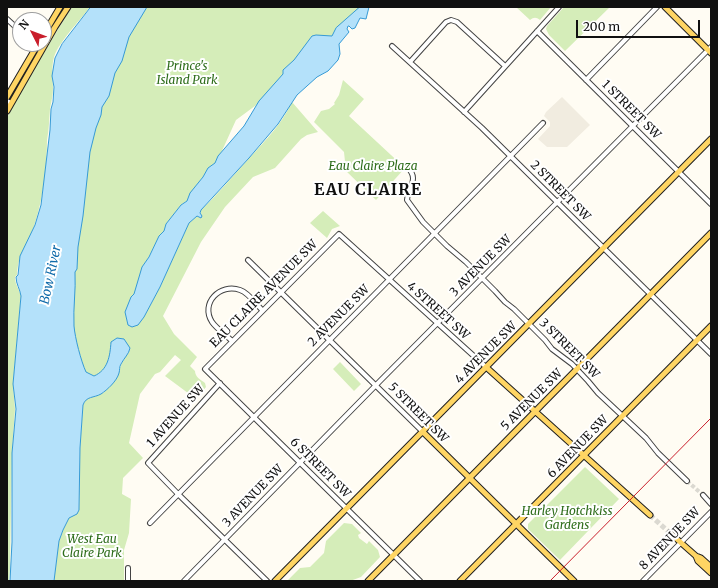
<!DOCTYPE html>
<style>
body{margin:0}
#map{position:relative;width:718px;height:588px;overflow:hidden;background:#fffcf3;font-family:Merriweather,serif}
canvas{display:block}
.frame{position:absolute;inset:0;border:8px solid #101010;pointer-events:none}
.north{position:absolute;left:12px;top:12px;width:40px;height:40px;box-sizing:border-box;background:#fff;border:1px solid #9f9f9f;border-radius:50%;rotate:312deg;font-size:11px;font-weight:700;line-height:16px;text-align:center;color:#101010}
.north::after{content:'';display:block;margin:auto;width:14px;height:18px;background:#c91e2b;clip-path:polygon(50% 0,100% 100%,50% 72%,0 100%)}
.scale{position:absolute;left:576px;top:20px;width:124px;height:18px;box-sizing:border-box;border:2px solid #101010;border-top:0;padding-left:5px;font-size:12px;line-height:14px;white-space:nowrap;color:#101010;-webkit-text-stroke:3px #fff;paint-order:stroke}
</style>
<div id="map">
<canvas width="718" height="588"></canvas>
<div class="frame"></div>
<div class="north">N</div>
<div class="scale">200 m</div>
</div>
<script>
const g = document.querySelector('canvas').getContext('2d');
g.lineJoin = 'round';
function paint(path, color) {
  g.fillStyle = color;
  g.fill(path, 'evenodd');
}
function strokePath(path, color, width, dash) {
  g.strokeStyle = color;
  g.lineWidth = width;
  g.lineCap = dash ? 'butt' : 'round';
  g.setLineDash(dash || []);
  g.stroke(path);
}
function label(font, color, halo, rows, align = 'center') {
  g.font = font + ' Merriweather,serif';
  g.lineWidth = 4;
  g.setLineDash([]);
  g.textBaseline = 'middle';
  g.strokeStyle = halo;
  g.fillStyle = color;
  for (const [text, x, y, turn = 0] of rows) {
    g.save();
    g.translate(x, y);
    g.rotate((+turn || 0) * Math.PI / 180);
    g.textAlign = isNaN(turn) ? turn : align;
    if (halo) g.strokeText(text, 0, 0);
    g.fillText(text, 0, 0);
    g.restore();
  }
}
paint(new Path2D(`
 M72,7h18c-11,15 -30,33 -36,50 -3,11 -1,21 -1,31 0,8 -2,14 -3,21 -1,11 -1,21 -3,31 0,26 -4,58 -12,83 -6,20 -17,29 -18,52l-2,2c0,7 4,12 6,19l-8,88 2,25 -3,44 -2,116 -1,12h-2v-463l9,-19 44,-73z
 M145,7h221l-103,93 -27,20 -20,44 -7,5 -13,17 -9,15 -5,3 -16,20 -2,7 -4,4 -18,35 -15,52 6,5 11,-10 16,-30 29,-64 8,-7 4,2v-8c15,-14 28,-30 42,-45 18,-20 38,-39 49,-63l26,30 -11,3 -6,4 -26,29 -22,9 -28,30 -24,35 -38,74 11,18 23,23 -7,9 5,5c0,6 6,9 10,12l1,4 -10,12 -31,-23 16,-16 -6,-5 -15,17 -5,2 -15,20 -11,49 14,15 -20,20 -1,16 9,5 -2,34 -5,17v31h-70l5,-40 4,-11 6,-12 10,-8 1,-62 3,-43c3,-9 10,-7 17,-11 4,-1 7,-5 10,-8 10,-10 9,-24 19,-34l-19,11 -6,7 -8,7 -7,-1 -5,-4 -11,-44 1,-56 14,-117 13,-49 27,-71z
 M516,7h35l-11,13c-4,-3 -6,-3 -10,0z
 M564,7h46l-45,44 -16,-16 -3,-6 1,-3z
 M343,80l21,19 -15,17 56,52 -29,32 -30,-29 -2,-19 -30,-30 7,-11 8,-2 6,-5 -1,-1 5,-8z
 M323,211l17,15 -8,3 -5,9 -17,-15z
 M340,362l21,22 -7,7 -21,-22z
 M585,467l34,32 -59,61 -32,-31v-5z
 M344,523l8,1 9,9 -3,2 1,3 8,6 2,-3 9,9 2,7 -19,20 -11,4h-63l13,-13 10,-1 14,-14 2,-12z`), '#d5edb9');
paint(new Path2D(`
 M562,97l28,28 -23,22h-20l-9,-8 12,-13v-4l-6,-6 2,-4z`), '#f1ece0');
const water = new Path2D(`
 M91,7h56l-18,30 -7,24 -7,12 -6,23 -7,11 -1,8 -5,13 -6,24 -7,64 -5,31 -1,22 -2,3c1,19 -2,35 -1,54 1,12 7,35 12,46l8,4c14,-6 16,-20 17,-34l6,-4 7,1 6,9c-1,6 -6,10 -9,16 -2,3 -1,6 -2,9 -2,8 -12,17 -18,21 -7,4 -15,2 -18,11l-3,43 -1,62 -2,4 -8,4 -6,12 -4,11 -5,40h-44l2,-39v-89l4,-44 -3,-25 8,-88c-1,-7 -5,-12 -5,-19l2,-2 2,-19 15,-31 6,-20 9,-75 1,-21 2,-7 1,-15 -2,-11 3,-18 7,-14z
 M360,7h9l-3,12 -6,-1 -5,10 -3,1 -3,-3h-1l-1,3 2,3 -10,12 1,10 -2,6 -10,11 -11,6 -20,18 -19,29 -29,34 -48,52 -1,3 2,3 -1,2 -4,-2 -8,7 -29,64 -16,30 -6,8 -6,2 -4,-2 -3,-13 6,-15 3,-3 8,-27 7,-10 10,-21 5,-5 2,-7 15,-19 6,-4 3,-8 13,-16 5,-9 7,-5 3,-7 26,-30 15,-25 24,-27v-4l11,-10 18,-24 4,-1 16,1 4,-8z`);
paint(water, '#b4e1fa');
strokePath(water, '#369ad5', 1);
strokePath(new Path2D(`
 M687,481l16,14`), '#dbd9d1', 4, [4, 2]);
strokePath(new Path2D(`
 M650,515l20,18`), '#dbd9d1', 5, [5, 2.5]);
const minor = new Path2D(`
 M7,19l13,12
 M537,31l174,173
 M392,46l90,82 229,226
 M410,62l36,-40 5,-2 6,2 48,44
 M586,80l71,-73
 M7,101l4,2
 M464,112l95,-105
 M407,167c13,12 1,20 0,33l16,22 24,24 19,16 29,29 10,11 9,7 31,31 7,9 20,15 16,17 10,12 48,45 12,15 29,28
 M248,260l175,172
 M232,341c-6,-6 -15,-12 -20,-19 -12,-19 8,-39 28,-32 9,3 16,14 22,20
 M220,383l-72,80 30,31 89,87
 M703,495l8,9
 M150,523l393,-400
 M128,581v-13
 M184,581l196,-200 331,-334
 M420,581l-215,-212 134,-135 147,133
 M643,581l68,-69`);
const major = new Path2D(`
 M665,7l46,46
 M44,34l16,-27
 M7,97l31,-53
 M7,111l48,-84 13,-20
 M486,367l164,148
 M423,432l151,149
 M670,533l26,23 5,2 10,9
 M696,556l2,5 13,12
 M275,581c145,-148 291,-294 436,-442
 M368,581l343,-348
 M460,581l251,-255`);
strokePath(minor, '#434343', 6);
strokePath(major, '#212121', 7);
strokePath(minor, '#fff', 4);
strokePath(major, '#ffd563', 5);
strokePath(new Path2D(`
 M550,581l161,-163`), '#c91e2b', 1);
label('italic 12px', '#2e6d1b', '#fff', [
 ["Prince's",187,67],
 ["Island Park",187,81],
 ["Eau Claire Plaza",373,167],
 ["Harley Hotchkiss",567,512],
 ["Gardens",567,526],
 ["West Eau",92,540],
 ["Claire Park",92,554]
]);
label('12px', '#101010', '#fff', [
 ["1 STREET SW",631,110,45],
 ["2 STREET SW",560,191,45],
 ["3 AVENUE SW",481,266,-45],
 ["EAU CLAIRE AVENUE SW",264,294,-45],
 ["4 STREET SW",438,311,42],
 ["2 AVENUE SW",339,316,-45],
 ["3 STREET SW",569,349,45],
 ["4 AVENUE SW",486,353,-45],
 ["5 AVENUE SW",532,400,-45],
 ["5 STREET SW",418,413,45],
 ["1 AVENUE SW",176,416,-48],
 ["6 AVENUE SW",578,447,-46],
 ["6 STREET SW",320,468,45],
 ["3 AVENUE SW",253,496,-46],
 ["8 AVENUE SW",670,539,-46]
]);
label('italic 13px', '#106baa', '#fff', [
 ["Bow River",51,275,-78]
]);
g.letterSpacing = '1px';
label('bold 16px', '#101010', '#fff', [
 ["EAU CLAIRE",368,190]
]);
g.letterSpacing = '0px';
</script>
